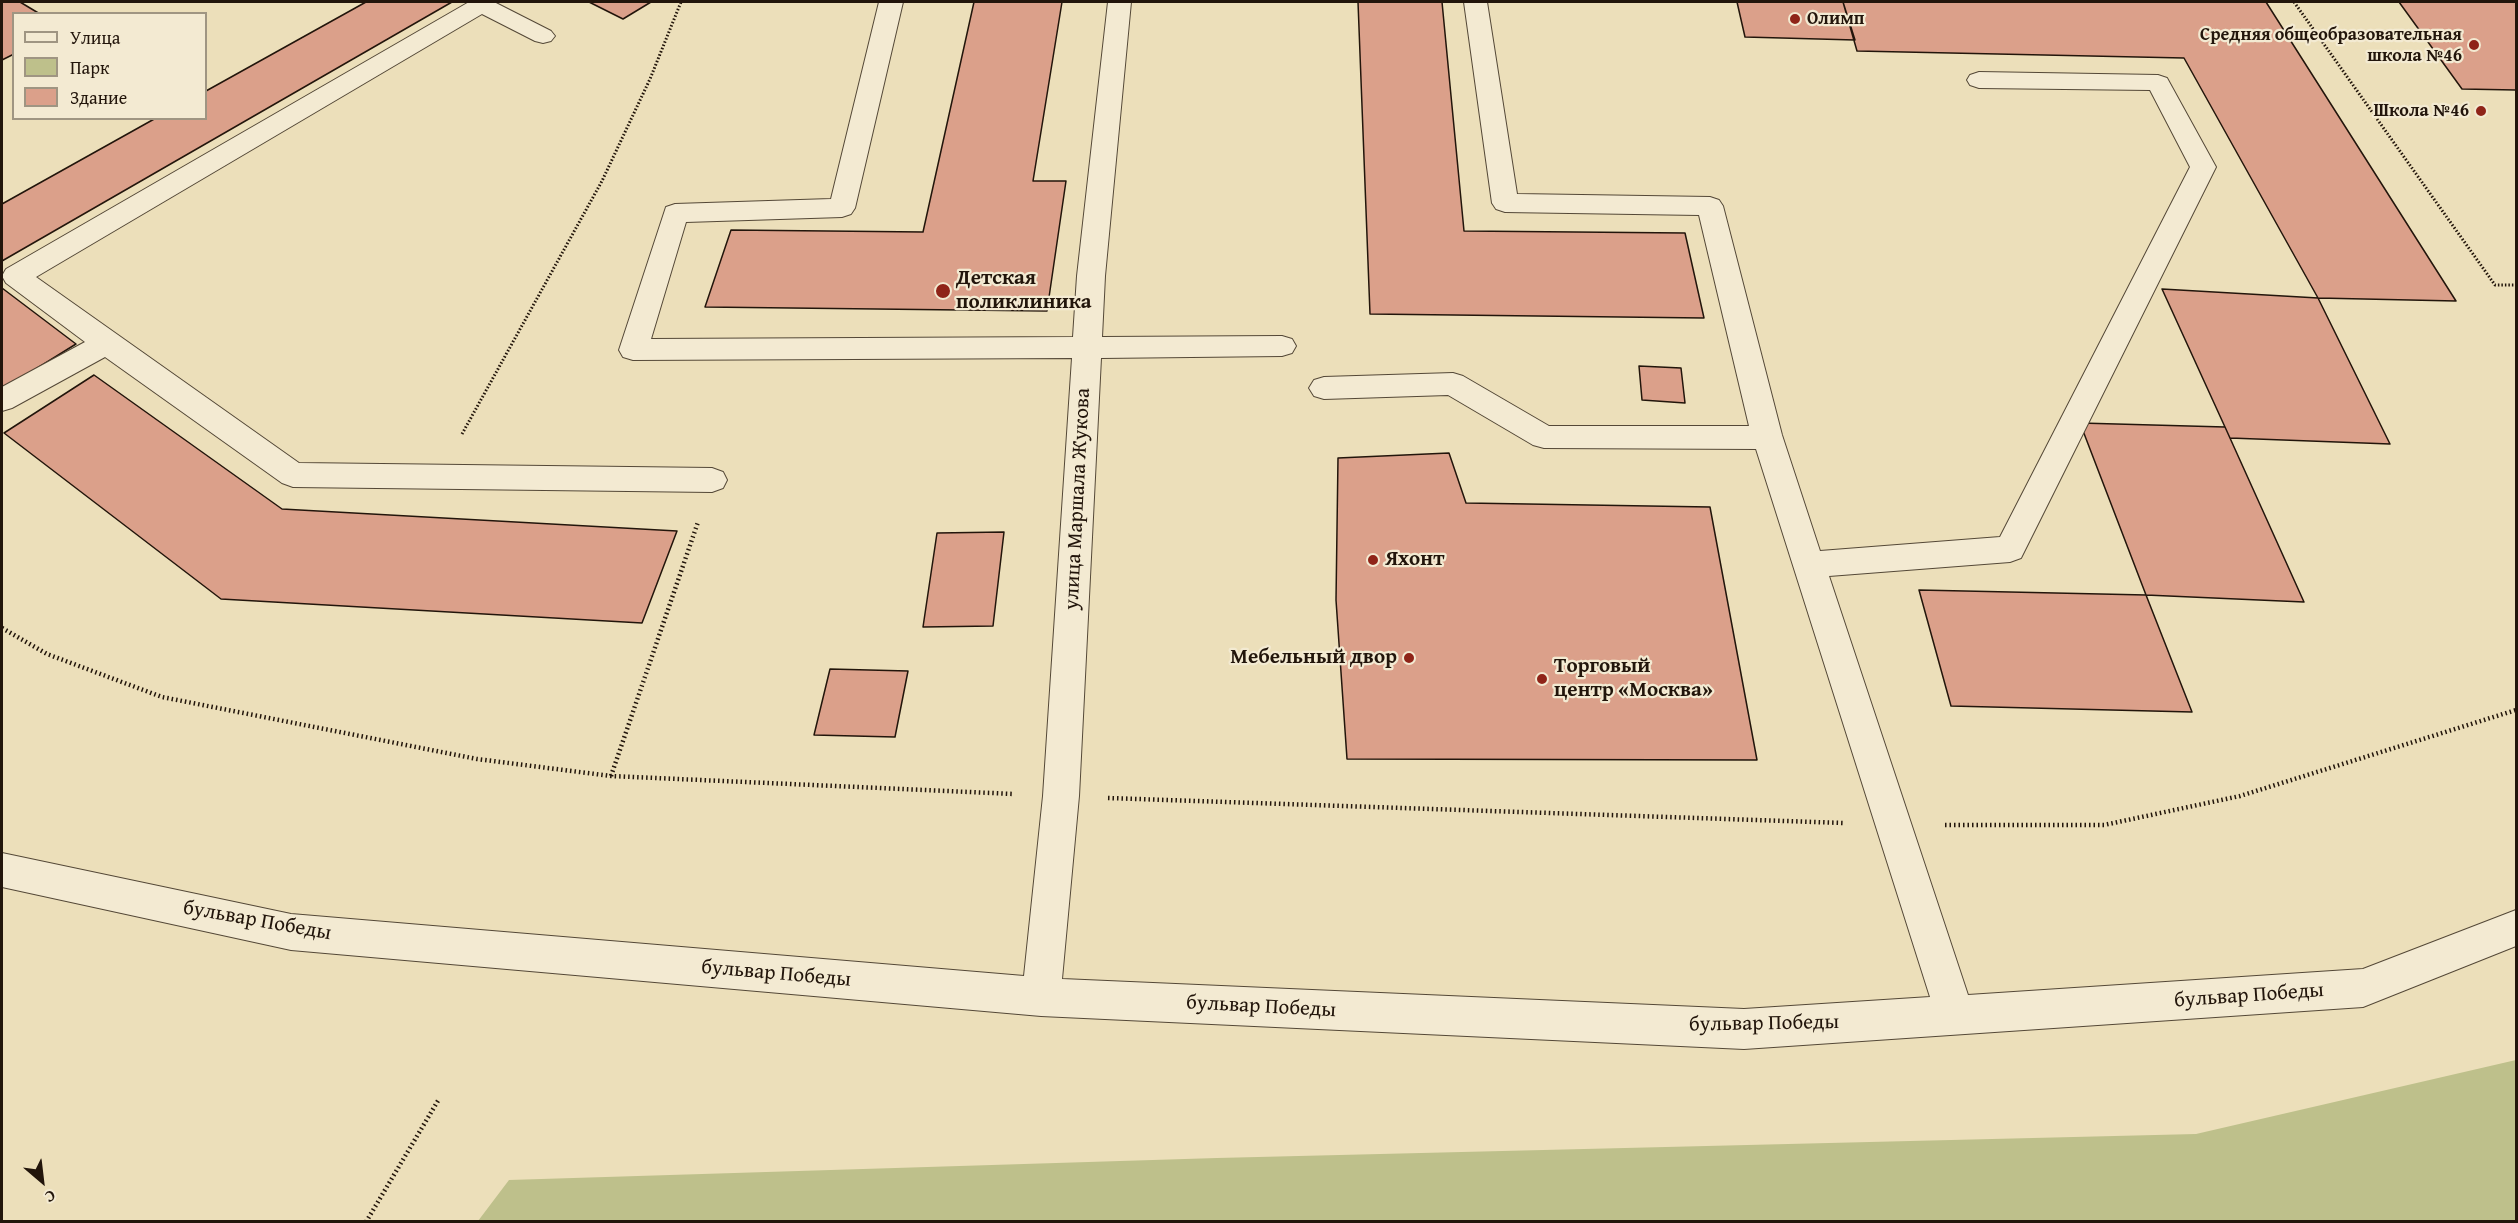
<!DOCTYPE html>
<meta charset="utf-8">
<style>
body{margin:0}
#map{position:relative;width:2518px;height:1223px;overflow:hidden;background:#ecdfba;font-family:"Gentium Book Plus",serif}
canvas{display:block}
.frame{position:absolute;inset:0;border:3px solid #22150b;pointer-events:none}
.legend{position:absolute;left:12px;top:12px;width:195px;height:108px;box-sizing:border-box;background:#f3ead2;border:2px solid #9f9582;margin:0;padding:8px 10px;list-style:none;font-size:18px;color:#22150b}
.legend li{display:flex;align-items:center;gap:12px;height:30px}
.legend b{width:30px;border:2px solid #9f9582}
.north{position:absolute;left:12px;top:1151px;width:60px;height:60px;-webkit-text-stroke:4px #f3ead2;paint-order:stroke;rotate:152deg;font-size:16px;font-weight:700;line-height:24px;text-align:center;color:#22150b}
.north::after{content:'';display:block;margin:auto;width:21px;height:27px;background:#22150b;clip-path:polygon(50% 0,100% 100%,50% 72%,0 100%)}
</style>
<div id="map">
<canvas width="2518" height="1223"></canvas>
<div class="frame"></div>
<ul class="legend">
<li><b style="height:8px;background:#f3ead2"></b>Улица</li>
<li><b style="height:16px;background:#bec08b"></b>Парк</li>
<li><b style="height:16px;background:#dba08a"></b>Здание</li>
</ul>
<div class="north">С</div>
</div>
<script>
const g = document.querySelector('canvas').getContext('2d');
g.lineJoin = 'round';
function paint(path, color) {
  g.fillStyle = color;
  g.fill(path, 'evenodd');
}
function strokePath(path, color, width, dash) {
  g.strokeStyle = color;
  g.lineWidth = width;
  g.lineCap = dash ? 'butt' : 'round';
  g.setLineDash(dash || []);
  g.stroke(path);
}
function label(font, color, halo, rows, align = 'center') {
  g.font = font + ' "Gentium Book Plus",serif';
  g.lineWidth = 4.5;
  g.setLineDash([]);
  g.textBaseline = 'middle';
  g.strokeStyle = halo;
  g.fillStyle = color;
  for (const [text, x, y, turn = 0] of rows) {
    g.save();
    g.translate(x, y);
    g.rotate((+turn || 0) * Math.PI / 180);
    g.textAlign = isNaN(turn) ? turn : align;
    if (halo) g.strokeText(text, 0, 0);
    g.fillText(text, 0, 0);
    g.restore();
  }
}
paint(new Path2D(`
 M2516,1060v161h-2038l31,-41 708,-22 979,-24z`), '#bec08b');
const building = new Path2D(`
 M2,2h18l20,12h-26v40l-12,6z
 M366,2h86l-450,259v-57l154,-86h50v-27z
 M589,2h62l-28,17z
 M974,2h88l-29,179h33l-19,130 -342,-4 26,-77 192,2z
 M1358,2h84l22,229 221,2 19,85 -334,-4z
 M1737,2h106l12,38 -110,-3z
 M1843,2h423l190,299 -138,-3 -134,-240 -327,-7z
 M2399,2h117v88l-54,-1z
 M2,288l74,56 -74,46z
 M2162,289l156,9 72,146 -160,-6z
 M1639,366l42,2 4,35 -43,-3z
 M94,375l188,134 395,22 -35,92 -421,-24 -217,-166z
 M2080,423l145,4 79,175 -158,-7z
 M1449,453l17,50 244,4 47,253 -410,-1 -11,-159 2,-142z
 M1004,532l-11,94 -70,1 14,-94z
 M1919,590l227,5 46,117 -241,-6z
 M830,669l78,2 -13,66 -81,-2z`);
paint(building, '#dba08a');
strokePath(building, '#22150b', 1.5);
const minor = new Path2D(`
 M469,2h25l57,29 4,5 -4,5 -8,2 -8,-2 -53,-27 -446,263 263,186 413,5 11,4 4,8 -4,8 -11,4 -419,-5 -11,-4 -177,-126 -93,51 -10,3v-24l83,-45 -79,-59 -4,-7 4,-7z
 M879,2h24l-48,206 -4,6 -9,3 -156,5 -35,117 422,-2 4,-61 31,-274h23l-26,274 -3,61 180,-1 10,3 4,7 -4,7 -10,3 -181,2 -22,438 -17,183 682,30 186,-12 -174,-548 -212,-1 -11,-3 -85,-50 -124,4 -10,-3 -5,-8 5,-8 10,-3 129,-4 10,3 86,50h200l-50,-211 -194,-3 -9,-3 -4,-6 -28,-201h23l30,192 193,3 9,3 4,6 59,229 38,116 180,-14 190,-370 -40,-77 -171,-2 -9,-3 -3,-5 3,-5 9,-3 179,3 9,3 49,89 -195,391 -11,4 -181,14 139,419 395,-26 153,-59v36l-153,61 -619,42 -703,-33 -750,-66 -289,-63v-34l289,61 733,62 19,-180 29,-438 -439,2 -10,-3 -4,-7 47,-143 9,-3 156,-5z`);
strokePath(minor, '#544837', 2);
strokePath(new Path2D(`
 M2294,2l201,283h21
 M462,434l140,-253 48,-102 31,-77`), '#22150b', 3, [1.5, 2]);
strokePath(new Path2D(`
 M2,628l45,26 115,43 315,62 134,17 403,18
 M611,776l87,-254
 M1108,798l736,25
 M1945,825h159l136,-29 276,-86
 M366,1222l73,-123`), '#22150b', 4.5, [1.5, 3]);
paint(minor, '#f3ead2');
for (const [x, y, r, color] of [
 [1795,19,6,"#8f2418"],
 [2474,45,6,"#8f2418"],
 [2481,111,6,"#8f2418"],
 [943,291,8,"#8f2418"],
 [1373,560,6,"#8f2418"],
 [1409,658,6,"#8f2418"],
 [1542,679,6,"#8f2418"]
]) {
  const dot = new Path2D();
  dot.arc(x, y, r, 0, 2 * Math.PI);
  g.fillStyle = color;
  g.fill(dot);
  strokePath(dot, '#f3ead2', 2);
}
label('bold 18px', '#22150b', '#f3ead2', [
 ["Олимп",1807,19,"left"],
 ["Средняя общеобразовательная",2462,35],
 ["школа №46",2462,56],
 ["Школа №46",2469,111]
], 'right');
label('bold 21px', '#22150b', '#f3ead2', [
 ["Детская",956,279],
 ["поликлиника",956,303],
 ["Яхонт",1385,560],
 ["Мебельный двор",1397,658,"right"],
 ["Торговый",1554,667],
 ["центр «Москва»",1554,691]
], 'left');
label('21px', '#22150b', '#f3ead2', [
 ["улица Маршала Жукова",1078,499,-87],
 ["бульвар Победы",257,921,10],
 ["бульвар Победы",776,974,5],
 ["бульвар Победы",2249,996,-4],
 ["бульвар Победы",1261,1007,3],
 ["бульвар Победы",1764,1024,-1]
]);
</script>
